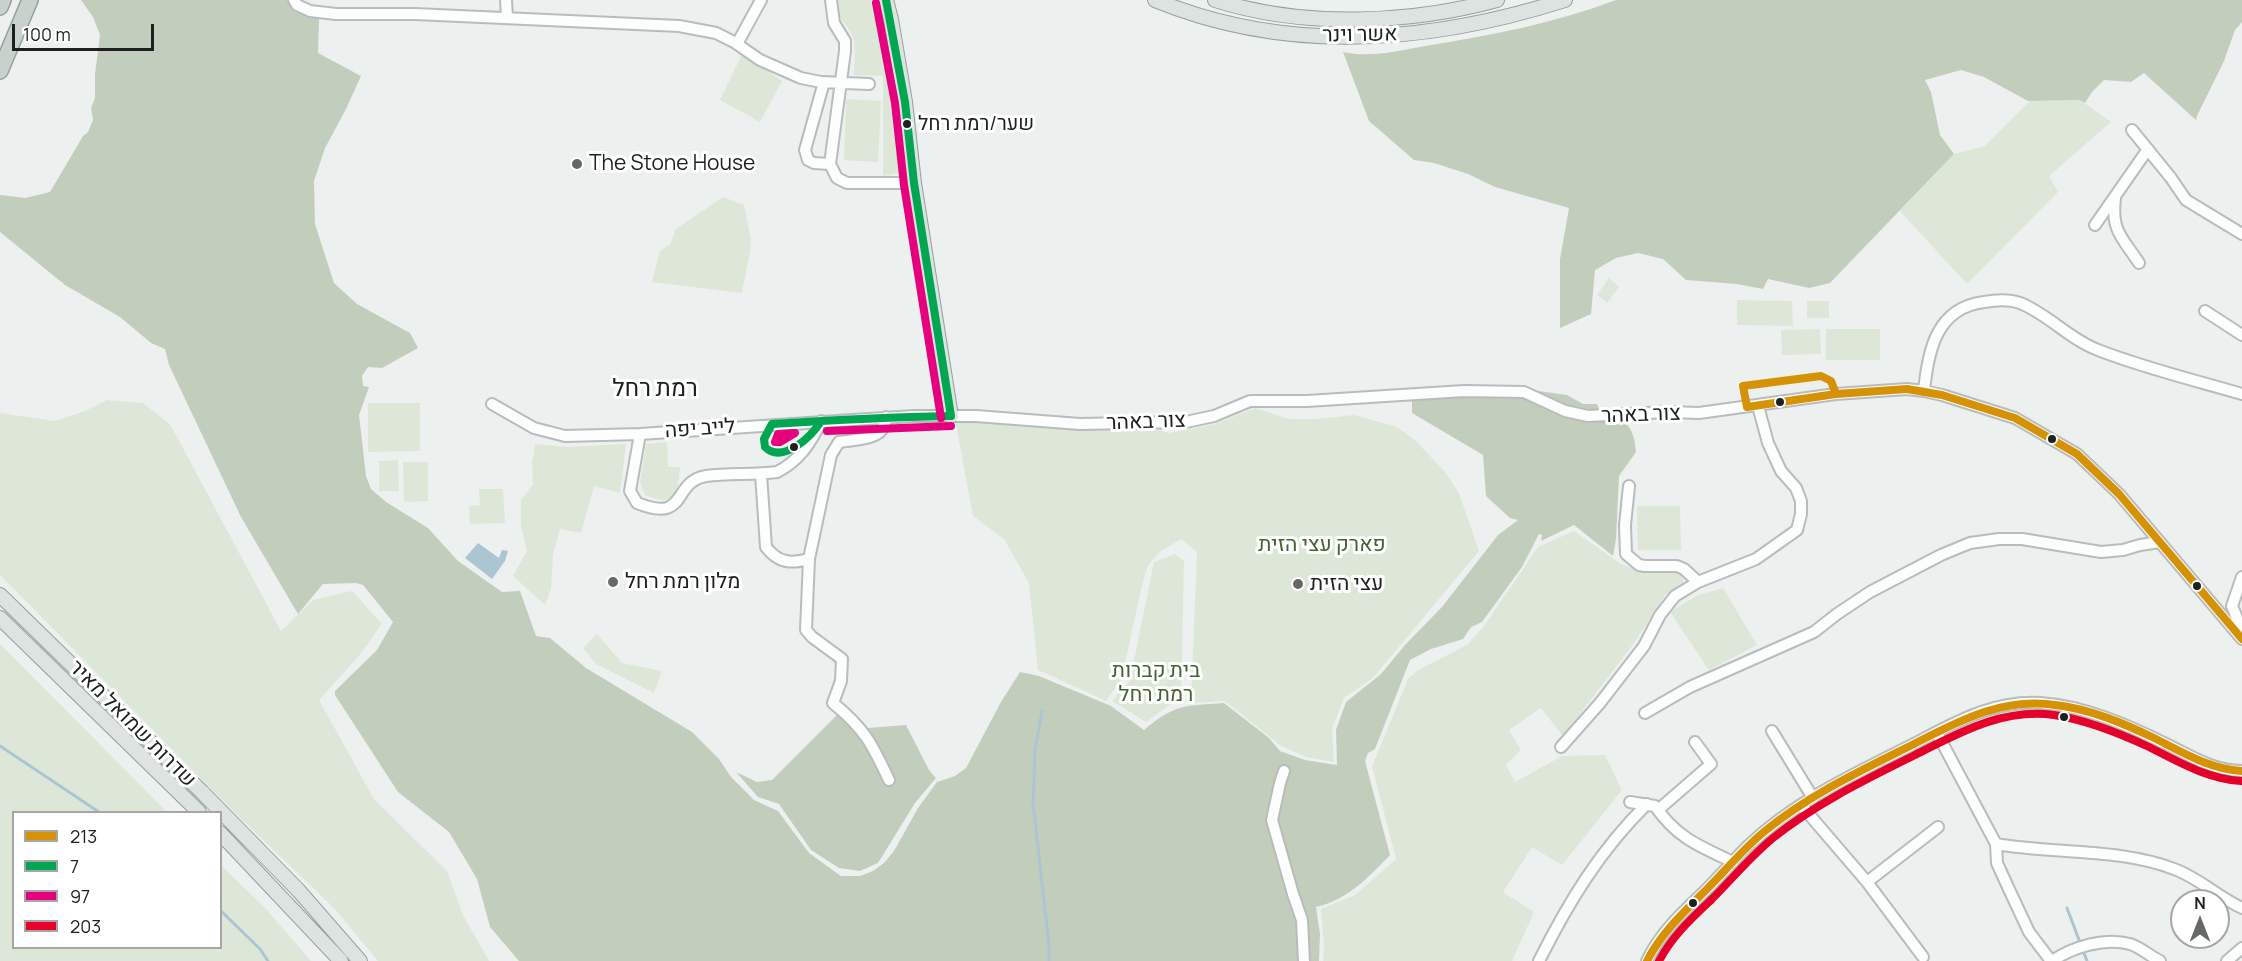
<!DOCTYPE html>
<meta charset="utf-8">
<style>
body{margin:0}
#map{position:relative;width:2242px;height:961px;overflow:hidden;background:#ecf1f0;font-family:Manrope,sans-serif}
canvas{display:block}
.legend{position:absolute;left:12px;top:811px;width:210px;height:138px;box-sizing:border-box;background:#fff;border:2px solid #a5a6a5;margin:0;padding:8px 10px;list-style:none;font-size:18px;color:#1d201f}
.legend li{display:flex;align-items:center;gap:12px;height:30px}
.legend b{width:30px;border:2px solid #a5a6a5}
.north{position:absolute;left:2170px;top:889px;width:60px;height:60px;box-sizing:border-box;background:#fff;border:2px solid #a5a6a5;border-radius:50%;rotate:0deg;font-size:16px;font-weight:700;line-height:24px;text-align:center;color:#1d201f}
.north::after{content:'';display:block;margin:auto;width:21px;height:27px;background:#656968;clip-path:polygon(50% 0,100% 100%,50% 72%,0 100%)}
.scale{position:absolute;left:12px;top:24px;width:142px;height:27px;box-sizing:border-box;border:3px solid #1d201f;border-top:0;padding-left:8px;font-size:18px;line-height:21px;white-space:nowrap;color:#1d201f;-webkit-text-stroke:4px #fff;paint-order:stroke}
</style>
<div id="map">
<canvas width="2242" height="961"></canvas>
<ul class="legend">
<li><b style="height:8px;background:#d69205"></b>213</li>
<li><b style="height:8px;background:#00a651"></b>7</li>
<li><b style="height:8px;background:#e5007d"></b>97</li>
<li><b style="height:8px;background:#e4002b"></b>203</li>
</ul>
<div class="north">N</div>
<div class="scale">100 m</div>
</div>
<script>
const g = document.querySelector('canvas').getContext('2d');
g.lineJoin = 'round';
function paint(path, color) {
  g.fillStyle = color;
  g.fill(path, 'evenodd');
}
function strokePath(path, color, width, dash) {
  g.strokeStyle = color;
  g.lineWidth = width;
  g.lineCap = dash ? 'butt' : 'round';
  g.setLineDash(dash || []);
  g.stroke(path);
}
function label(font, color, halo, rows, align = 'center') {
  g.font = font + ' Manrope,Heebo,sans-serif';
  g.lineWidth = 6;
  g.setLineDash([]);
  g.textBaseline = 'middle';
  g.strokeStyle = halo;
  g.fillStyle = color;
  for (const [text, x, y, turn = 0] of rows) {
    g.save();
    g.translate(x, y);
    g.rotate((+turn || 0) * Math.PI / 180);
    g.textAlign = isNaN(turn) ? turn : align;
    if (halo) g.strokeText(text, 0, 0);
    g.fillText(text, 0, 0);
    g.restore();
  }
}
paint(new Path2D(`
 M838,0h40c9,53 27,121 23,173l-18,3v-100l-29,-1c0,-12 3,-28 -2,-40 -7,-16 -15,-12 -14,-35z
 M742,54l40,27 -22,41 -40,-22z
 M846,99l35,2 -3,61 -34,-2z
 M2080,100l31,22 -62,54 9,16 -91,92 -67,-73 54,-57 31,-8 45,-45z
 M723,197l21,8 7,35 -1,11 -8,42 -90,-11 8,-31 10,-7 6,-15z
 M1609,278l10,9 -12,16 -10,-8z
 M1737,300l55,1 1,25 -56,-1z
 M1807,301h22v17h-22z
 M1820,329l1,25 -39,1 -1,-25z
 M1826,329h54v31h-54z
 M107,400l36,3 27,21 111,207 32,-31 39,-9 30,33 -23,32 -40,44 55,99 73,72 16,44 26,46h-111l-43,-52 -100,-96 -235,-238v-162l55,8 30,-10z
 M368,403h52v48l-52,1z
 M1255,408l34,11h28l37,-4 43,12 18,13 30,32 14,21 20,58 -106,127 -29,20 -12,31 2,33 -28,-5 -25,-11 -56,-45 -34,2 6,-151 -16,-13 -20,12 -13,14 -7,24 -19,89 -16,23 -68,-31 -9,-87 -25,-44 -31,-23 -18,-97 179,5 35,9 46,-9z
 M667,442l1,25h12c-2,27 -5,41 -35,28l-5,-12 6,-39z
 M535,444l33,3 58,-3 -6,49 -26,-7 -13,47 -21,-4 -7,26 -2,34 -6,16 -32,-29 14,-25 -6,-25v-26l12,-16 -1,-21z
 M398,460l1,31h-20v-30z
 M403,462h25v39l-24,1z
 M479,489h24l2,34 -35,1 -1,-18 11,-1z
 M1637,506h43l1,44h-43z
 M1574,531l47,33 18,7 42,1 3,11 -19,12 -33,51 -69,90 -22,-28 -32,22 12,20 -15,15 9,17 47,-26 43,-1 17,35 -60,75 -30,-18 -29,45 31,20 -22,49h-189l1,-15 -3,-37 34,-14 41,-36 -24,-93 36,-87 10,-9 49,-25 17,-19 54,-79z
 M1175,554l9,7 -3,140 -9,2 -26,19 -34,-21 18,-21 24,-118z
 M1723,588l34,57 -48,25 -39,-58 26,-16z
 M597,634l25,29 40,8 -8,22 -58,-29 -13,-16z
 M0,644l167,168h-153v136h206l1,-83 46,45 44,51h-311z`), '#dce7d7');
paint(new Path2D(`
 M81,0h206l8,12 24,7 -1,34 43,23 -16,35 -20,37 -11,33 1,43 19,59 23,21 53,29 8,15 -36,20 -14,-1 -6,9 1,10 6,1 -10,28 7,61 5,13 15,13 42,26 30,33 44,31 18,-1 16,45 14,2 36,30 106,64 27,27 12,18 23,23 24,11 31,42 32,23h19l13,-5 11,-8 10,-12 24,-43 19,-26 18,-6 11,-8 35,-66 19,-30 19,4 72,30 33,24c32,-27 41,-24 80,-27l45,35 11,13 25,9 32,5 -1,-35 10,-28 35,-28 24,-29 37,-38 56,-72 20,-15 -8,-2 -24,-22 -3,-41 -71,-42v-22l105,-3 50,7 16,9h14l5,12c26,1 32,13 34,36l-17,24 -3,63 -3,17 -39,-31 -33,16 1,-6 -3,-1 -17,33 -40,55 -11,5 -8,12 -32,10 -21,11 -35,89 -7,4 -3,8 25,94c-22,23 -43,45 -74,52l4,27 -1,27h-800l-29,-34 -13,-48 -28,-47 -51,-40 -63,-97v-4l42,-41 16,-28 -30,-37 -7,-2 -33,1 -25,30 -57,-97 -72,-152 -4,-16 -14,-6 -31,-26 -55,-32 -65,-53v-37l25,3 25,-6 33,-56 5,-4 5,-12 -2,-12 4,-10v-24l5,-39 -7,-18z
 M1616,0h626v22l-7,8 -11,31 -28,57 1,3 -53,-48 -13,9 -27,-2 -12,12 -7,11 -5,-3 -52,1 -44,-24 -23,-7 -36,10 6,12 9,43 14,19 -124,129 -21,5 -41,-9 -5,10 -26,-5 -51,-4 -23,-21 -25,-6 -22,5 -21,12 -4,44 -31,14v-69l9,-51 -74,-21 -27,-13 -34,-11 -20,-3 -45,-39 -26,-69c26,6 55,-1 82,-6 64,-10 130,-23 191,-46z
 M838,714l18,15 50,-4 23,45 7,8 -21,25 -37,60 -18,8 -21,-3 -28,-18 -32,-46 -21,-7 -22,-25 21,10 15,-2z`), '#c2cebc');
paint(new Path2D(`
 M478,543l21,15 3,-8 6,1 -3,10 -13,18 -27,-21z`), '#acc5d3');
strokePath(new Path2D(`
 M1042,711l-7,39 -2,53 16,142v16
 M0,746l99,66
 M2067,908l20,53
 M220,910l40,39 8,12`), '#acc5d3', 3);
const minor = new Path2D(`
 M294,0l3,5 13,6 26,3h79l264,12 37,7 18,9 26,18 41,18 20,4 48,2
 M506,0l1,18
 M831,0l3,23 11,18v10l-15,113 7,14 10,5h67
 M737,44l24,-44
 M824,82l-19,68 3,10 6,3 16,1
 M2132,130l39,48 15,22 56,34
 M2115,198c-4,33 7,39 24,65
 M2095,225l53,-76
 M2205,311l37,24
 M1924,391c4,-40 12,-83 60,-89 11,-2 25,-3 36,1 28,11 49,36 78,47 46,18 96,30 144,44
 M492,404l42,24 31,8 75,-2 274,-18h62l104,8 106,-2 28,-6 36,-15h57l157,-10 60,1 41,19 23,5 80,-4 31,1 137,-19 71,-5 17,2 18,4 73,23 62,36 42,40 123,145
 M640,434l-10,57 7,12c52,21 34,-21 69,-27 23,-3 47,-1 71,-4 22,-11 34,-29 44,-51
 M761,474l5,73c12,16 25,17 43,12l22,-104 8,-13c17,-3 47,-1 47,-25
 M1629,486l-4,39 1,29 13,11 6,1h32l7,3 14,13
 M809,559l-3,71 6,7 30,22 -1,22 -8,22c32,26 39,41 56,77
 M2242,577l-10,29 10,24
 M1645,713l45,-26 124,-55 23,-18 33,-22 71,-37 29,-12 29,-4h23l79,13 22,-2 17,-5 20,-3
 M1772,731l41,67
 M1937,733l59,111 1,19 10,22 22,47 22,29
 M1561,747l39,-44 44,-57 16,-31 15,-19 23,-14 58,-23 41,-29 4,-16v-13l-5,-13 -15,-17 -13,-28 -10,-37
 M1284,771l-4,12 -8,37 21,74 9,26 2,41
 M1630,802l25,4c22,32 44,40 78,56
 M1801,805l66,77 56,75
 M1658,810l53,-46 -16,-22
 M1996,844c57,10 124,4 178,25 25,9 44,28 68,39
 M1867,882l71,-55
 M1539,961c29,-58 61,-111 108,-157
 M1647,961c13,-28 35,-48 57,-69 15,-15 29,-31 44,-46 46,-44 106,-72 162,-100 43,-22 81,-46 131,-43 43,3 87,22 125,41 25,12 47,27 76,27
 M2052,961c21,-14 53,-24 78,-17 10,3 20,12 30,17
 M2227,961l15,-13`);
const major = new Path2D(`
 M886,0l5,19 14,83 9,81 37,233
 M1155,0c134,55 275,43 410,0
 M1215,0c88,28 194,24 282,0
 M0,595l202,197 97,99 61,70
 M0,618l199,194
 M220,833l121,128`);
const highway = new Path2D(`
 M0,7l3,-7
 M0,71l30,-71`);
strokePath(minor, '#b9bcbc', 14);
strokePath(major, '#93a19b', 16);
strokePath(highway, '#93a19b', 18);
strokePath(minor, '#fcfdfd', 10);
strokePath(major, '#dce3e0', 14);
strokePath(highway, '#c7d2cd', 15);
strokePath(new Path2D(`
 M1821,376l10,5 5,13 -89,13 -4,-21z
 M1836,394l71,-5 35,6 73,23 62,36 42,40 123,145
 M1647,961c15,-29 38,-50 61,-73 19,-19 36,-40 57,-57 44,-36 95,-60 145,-85 47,-24 91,-49 145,-41 35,4 68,18 99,33 28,14 55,31 88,33`), '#d69205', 8);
strokePath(new Path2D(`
 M886,0l19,102 9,81 37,233
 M821,421c-9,16 -39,43 -56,26l-1,-8 8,-15c60,-4 119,-7 179,-8`), '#00a651', 8);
strokePath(new Path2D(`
 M876,3l19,100 9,82 37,233
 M827,431l124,-5
 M795,433l-15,9h-5l3,-8z`), '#e5007d', 8);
strokePath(new Path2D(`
 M1659,961c13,-25 33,-43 53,-62 20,-20 38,-42 61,-61 42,-34 92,-58 140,-82 46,-23 89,-48 141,-41 33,5 65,18 95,32 30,15 58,32 92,34`), '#e4002b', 8);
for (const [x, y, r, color] of [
 [907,124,5,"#1d201f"],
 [577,164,6,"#656968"],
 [1780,402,5,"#1d201f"],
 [2052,439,5,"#1d201f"],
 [794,447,5,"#1d201f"],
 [613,582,6,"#656968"],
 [1298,584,6,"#656968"],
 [2197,586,5,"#1d201f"],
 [2064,717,5,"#1d201f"],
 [1693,903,5,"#1d201f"]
]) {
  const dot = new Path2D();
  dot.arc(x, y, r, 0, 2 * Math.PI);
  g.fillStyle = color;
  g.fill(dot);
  strokePath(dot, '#fff', 2);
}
label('20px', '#1d201f', '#fff', [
 ["שער/רמת רחל",918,124]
], 'left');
label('21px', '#1d201f', '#fff', [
 ["אשר וינר",1360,35,-1],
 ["צור באהר",1641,415,-2],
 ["צור באהר",1146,422,-2],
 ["לייב יפה",700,429,-4],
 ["שדרות שמואל מאיר",132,724,45]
]);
label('21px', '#1d201f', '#fff', [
 ["The Stone House",589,164],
 ["מלון רמת רחל",625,582],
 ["עצי הזית",1310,584]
], 'left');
label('21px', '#476031', '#fff', [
 ["פארק עצי הזית",1322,545],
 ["בית קברות",1156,671],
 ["רמת רחל",1156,695]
]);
label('24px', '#1d201f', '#fff', [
 ["רמת רחל",655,389]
]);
</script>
